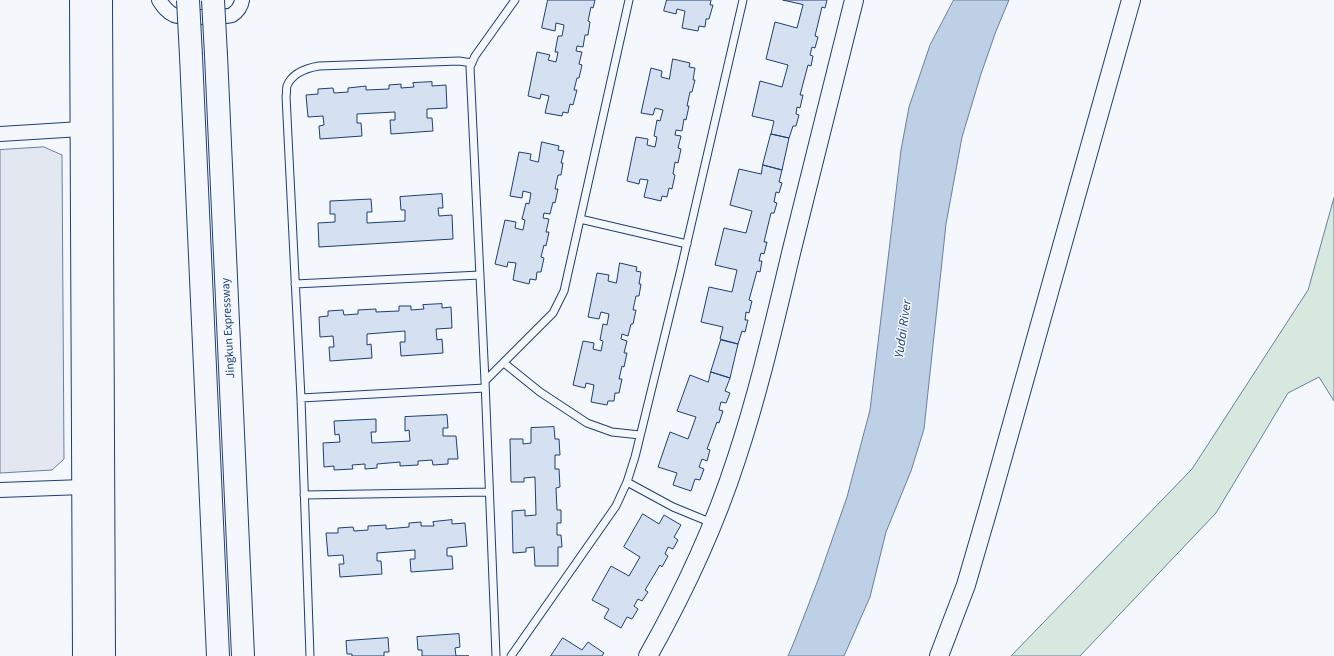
<!DOCTYPE html>
<style>
body{margin:0}
canvas{display:block;background:#f4f7fb}
</style>
<canvas width="1334" height="656"></canvas>
<script>
const g = document.querySelector('canvas').getContext('2d');
g.lineJoin = 'round';
function paint(path, color) {
  g.fillStyle = color;
  g.fill(path, 'evenodd');
}
function strokePath(path, color, width, dash) {
  g.strokeStyle = color;
  g.lineWidth = width;
  g.lineCap = dash ? 'butt' : 'round';
  g.setLineDash(dash || []);
  g.stroke(path);
}
function label(font, color, halo, rows, align = 'center') {
  g.font = font + ' "Source Sans 3",sans-serif';
  g.lineWidth = 3;
  g.setLineDash([]);
  g.textBaseline = 'middle';
  g.strokeStyle = halo;
  g.fillStyle = color;
  for (const [text, x, y, turn = 0] of rows) {
    g.save();
    g.translate(x, y);
    g.rotate((+turn || 0) * Math.PI / 180);
    g.textAlign = isNaN(turn) ? turn : align;
    if (halo) g.strokeText(text, 0, 0);
    g.fillText(text, 0, 0);
    g.restore();
  }
}
const green = new Path2D(`
 M1334,198v203l-15,-24 -31,16 -72,120 -136,143h-69l181,-187 116,-179z`);
paint(green, '#d7e8df');
strokePath(green, '#687fa3', 1);
const parking = new Path2D(`
 M44,147l18,8 2,304 -12,11 -52,3v-323z`);
paint(parking, '#e3e8f0');
strokePath(parking, '#687fa3', 1);
const water = new Path2D(`
 M954,0h55l-13,31 -15,43 -19,63 -16,87 -22,205 -13,42 -25,61 -16,65 -26,59h-56l6,-14 24,-62 29,-83 23,-87 31,-260 8,-43 21,-62z`);
paint(water, '#bed0e5');
strokePath(water, '#687fa3', 1);
const building = new Path2D(`
 M548,0h47l-2,8 -2,-1 -3,14 2,1 -2,13h-3l-2,12 -6,-1 -1,5 6,1 -3,12 3,1 -3,13h-2l-3,12h3l-4,15 -3,-1 -2,9 -5,-1 -1,4 -17,-3 4,-17 -8,-2 -1,5 -12,-3 9,-44 13,3 -2,5 8,2 2,-10h-3l3,-16h4l2,-11 -8,-2 -1,8 -13,-3z
 M667,0h44l-1,5h3l-4,14h-3l-1,8 -6,-1 -1,5 -16,-3 3,-17 -8,-2 -1,5 -12,-3z
 M783,0h44l-2,8 -3,-1 -7,29 3,1 -3,11 -3,-1 -2,8 3,1 -2,10 -3,-1 -8,30h3l-3,13 -3,-1 -1,7 3,1 -3,11h-3l-4,12 -18,-4 3,-13 -22,-5 8,-35 22,6 6,-22 -22,-6 9,-37 22,6 6,-23z
 M673,59l17,4 -1,4 6,1 -2,12h2l-3,12h-2l-3,14h2l-3,14 -2,-1 -2,12 -6,-1 -1,5 6,1 -3,12 3,1 -3,14 -3,-1 -2,12 2,1 -3,14 -3,-1 -2,9 -5,-1 -1,5 -17,-4 4,-17 -8,-1 -1,5 -12,-3 9,-44 12,2 -1,6 8,2 2,-10 -3,-1 3,-16 3,1 3,-11 -8,-2 -2,7 -12,-2 10,-45 11,3 -1,6 8,2z
 M432,82v4l14,-1 1,23 -20,1v9h5l1,13 -42,3 -1,-14h5v-8l-38,2v9h4l1,13 -42,3 -1,-13 5,-1 -1,-9 -15,1 -2,-22 12,-1v-5l15,-1 1,5 14,-1v-4l18,-2v4l23,-1v-4l12,-1v4l13,-1 -1,-4z
 M771,134l18,4 -7,32 -19,-5z
 M542,142l17,4 -1,4 6,1 -3,12h2l-2,12h-3l-3,14h3l-3,14 -2,-1 -3,12 -6,-1 -1,5 6,1 -3,13h3l-3,14 -2,-1 -3,12 3,1 -3,14h-4l-1,8 -6,-1 -1,5 -16,-4 3,-17 -8,-1 -1,5 -12,-3 10,-44 11,2 -1,6 8,2 2,-10 -3,-1 4,-16 3,1 2,-11 -8,-2 -1,7 -12,-2 9,-44 12,2 -1,6 8,2z
 M763,165l19,5 -3,12 3,1 -3,10 -3,-1 -2,10 3,1 -3,10h-3l-7,29h3l-3,12 -3,-1 -2,8h3l-2,11 -3,-1 -8,29 3,1 -3,12 -3,-1 -1,8h3l-3,12 -3,-1 -4,13 -18,-5 3,-12 -22,-5 8,-35 23,5 5,-22 -22,-5 9,-37 22,5 6,-22 -22,-6 9,-36 22,5z
 M442,194l1,14h-5l1,8 13,-1 1,24 -134,8 -1,-24 17,-1v-8h-5v-13l41,-2 1,13h-5v11l38,-2v-11h-4l-1,-13z
 M620,263l17,4 -1,4 5,1 -2,12h2l-2,12h-3l-3,14h3l-3,14h-2l-3,12 -6,-2 -1,5 6,2 -3,12h3l-3,14 -2,-1 -3,13h3l-3,14h-4l-1,8h-6l-1,4 -16,-3 3,-17 -8,-2 -1,5 -12,-3 10,-44 11,2 -1,6 8,2 2,-10 -3,-1 3,-16 4,1 2,-11 -8,-2 -2,7 -11,-2 9,-44 12,2 -1,6 8,2z
 M442,304v4l9,-1 1,21 -16,1 1,11 5,-1 1,14 -42,3 -1,-14h5v-11l-38,3v11l4,-1 1,14 -42,3 -1,-14h5l-1,-11 -13,1 -1,-20 9,-1v-5l15,-1 1,5 14,-1v-4l18,-1v3l23,-1v-5h12v4l13,-1 -1,-4z
 M721,340l17,4 -8,34 -19,-6z
 M711,372l19,6 -5,13 5,2 -4,10 -5,-1 -2,8 4,1 -4,12 -2,-1 -10,27 3,1 -3,11 -5,-2 -3,8 5,2 -4,11 -5,-1 -4,12 -18,-6 4,-12 -19,-6 12,-35 18,7 8,-22 -19,-6 13,-36 18,7z
 M447,415l1,13h-5v8h13l2,23h-10v5l-15,1 -1,-5 -14,1v4l-18,1v-4l-23,2v4l-12,1v-5l-13,1 1,4 -19,1v-4l-10,1 -1,-24 17,-1 -1,-8 -4,1 -1,-14 42,-2v13h-5l1,11 38,-2 -1,-11 -4,1v-14z
 M554,427l1,12h4l1,16h-5v14h4l1,18 -4,1 1,22h4v13h-4v12h4l1,12h-4v19h-23l-1,-19 -8,1v4l-13,1 -1,-42 13,-1v6l11,-1 -1,-38 -11,1v4h-13l-1,-43h13v5l8,-1v-15z
 M643,514l16,10 5,-9 17,10 -7,12 4,3 -5,9 -5,-2 -3,7 3,2 -6,11 -2,-2 -15,25 3,2 -6,9 -4,-2 -4,7 4,3 -6,10 -5,-2 -6,11 -17,-10 5,-9 -17,-9 19,-34 18,10 11,-19 -16,-10z
 M452,520v4l13,-1 2,23 -20,2v8h5l1,13 -42,3 -1,-13h5v-9l-38,3v8h4l1,13 -42,3 -1,-13h5l-1,-9 -15,1 -2,-23h12v-5l15,-1 1,4 14,-1v-4l18,-1v4l23,-2v-4l12,-1v4h13l-1,-4z
 M459,634l1,13 -5,1 1,8h13h-47v-6h-4l-1,-13z
 M388,638l1,14h-5v4h-32v-2h-5l-1,-13z
 M563,638l19,12 6,-8 16,11 -2,3h-51z`);
paint(building, '#d5e0f0');
strokePath(building, '#1d3f73', 1);
const service = new Path2D(`
 M580,219l107,25
 M295,284l185,-9
 M504,363l36,29 47,31 25,9 28,3
 M485,381l68,-68 11,-22 65,-291
 M301,398l184,-10
 M627,482l46,25 39,16
 M304,495l185,-3
 M310,656l-9,-258 -15,-302c1,-3 0,-7 1,-10 5,-13 20,-18 32,-20l140,-5 13,2
 M496,656l-11,-275 -15,-314 5,-11 40,-56
 M511,656l105,-150 11,-24 8,-25 45,-184 63,-273`);
const minor = new Path2D(`
 M159,0c4,6 8,12 15,15 6,3 54,2 58,0 6,-4 9,-8 10,-15
 M0,134l81,-5
 M0,490l83,-3`);
const tertiary = new Path2D(`
 M648,656c35,-62 66,-128 88,-196 23,-69 39,-140 56,-211 21,-83 41,-166 62,-249
 M939,656l27,-71 23,-79 142,-506`);
const primary = new Path2D(`
 M81,0l3,656
 M101,0l3,656`);
const motorway = new Path2D(`
 M216,55l27,601
 M191,56l27,600`);
strokePath(service, '#1d3f73', 9);
strokePath(minor, '#1d3f73', 16);
strokePath(tertiary, '#1d3f73', 20);
strokePath(primary, '#1d3f73', 24);
strokePath(motorway, '#1d3f73', 24);
strokePath(service, '#f4f7fb', 7);
strokePath(minor, '#f4f7fb', 14);
strokePath(tertiary, '#f4f7fb', 18);
strokePath(primary, '#f4f7fb', 22);
strokePath(motorway, '#f4f7fb', 22);
const motorwayBridge = new Path2D(`
 M188,0l3,56
 M213,0l3,55`);
strokePath(motorwayBridge, '#1d3f73', 24, []);
strokePath(motorwayBridge, '#f4f7fb', 22);
label('12px', '#1d3f73', '#f4f7fb', [
 ["Jingkun Expressway",229,328,-93]
]);
label('italic 13px', '#1d3f73', '#f4f7fb', [
 ["Yudai River",904,329,-82]
]);
</script>
